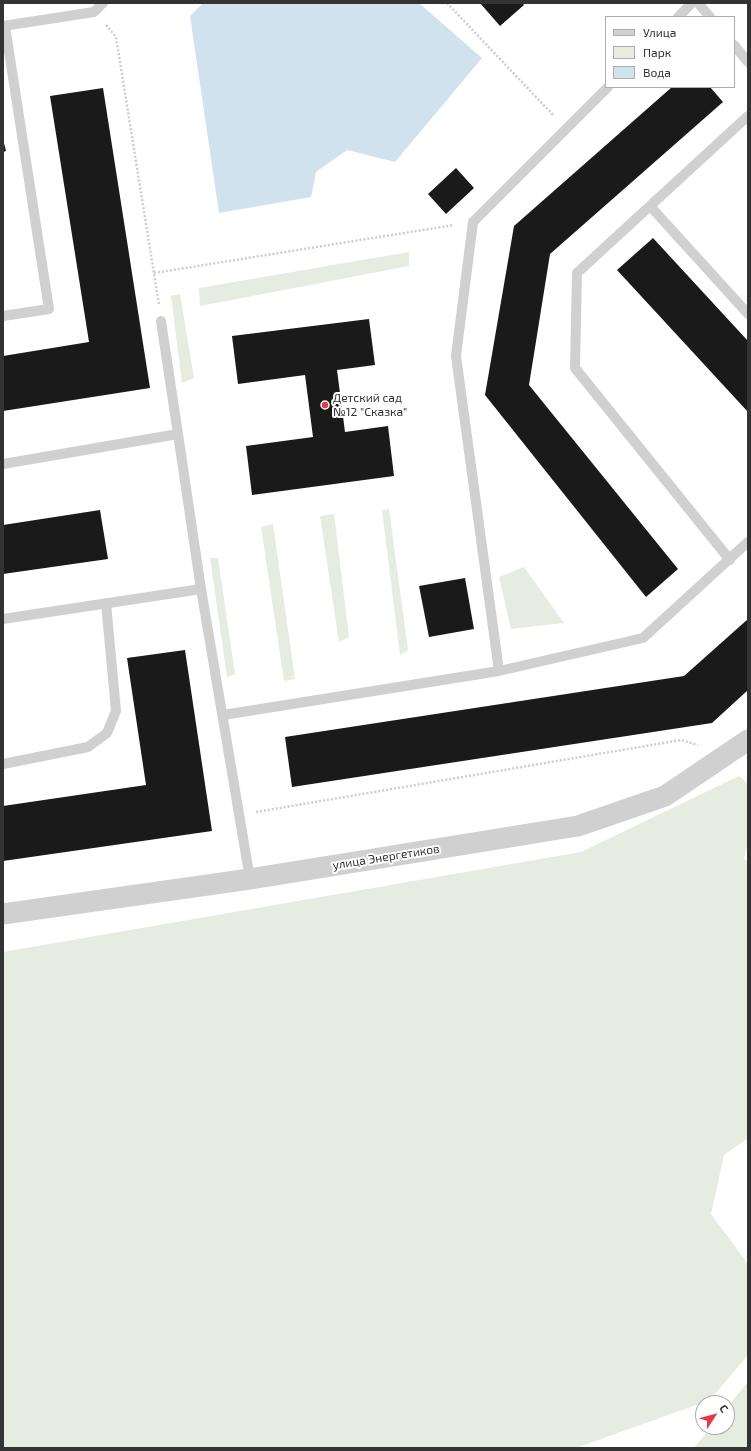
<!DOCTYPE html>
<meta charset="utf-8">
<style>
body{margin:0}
#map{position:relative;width:751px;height:1451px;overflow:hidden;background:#fff;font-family:"Exo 2",sans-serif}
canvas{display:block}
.frame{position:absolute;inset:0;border:4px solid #333;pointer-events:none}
.legend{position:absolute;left:605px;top:16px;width:130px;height:72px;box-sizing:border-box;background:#fff;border:1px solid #adadad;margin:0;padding:5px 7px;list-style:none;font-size:12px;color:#333}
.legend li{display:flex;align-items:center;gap:8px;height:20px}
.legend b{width:20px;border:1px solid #adadad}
.north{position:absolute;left:695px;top:1395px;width:40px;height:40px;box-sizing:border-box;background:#fff;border:1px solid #adadad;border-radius:50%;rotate:54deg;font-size:11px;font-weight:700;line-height:16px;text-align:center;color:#333}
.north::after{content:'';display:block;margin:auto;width:14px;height:18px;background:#e63946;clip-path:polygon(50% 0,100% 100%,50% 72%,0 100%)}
</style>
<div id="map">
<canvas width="751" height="1451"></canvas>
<div class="frame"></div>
<ul class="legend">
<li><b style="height:5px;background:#d0d0d0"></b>Улица</li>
<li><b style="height:11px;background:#e6ecdf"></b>Парк</li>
<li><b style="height:11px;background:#cfe2ee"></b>Вода</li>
</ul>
<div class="north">С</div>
</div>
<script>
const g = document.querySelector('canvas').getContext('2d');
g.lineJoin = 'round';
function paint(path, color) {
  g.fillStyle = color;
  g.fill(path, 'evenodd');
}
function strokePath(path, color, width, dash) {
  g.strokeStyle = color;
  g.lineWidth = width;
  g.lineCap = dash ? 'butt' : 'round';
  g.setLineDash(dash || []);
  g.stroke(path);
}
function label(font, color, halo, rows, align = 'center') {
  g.font = font + ' "Exo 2",sans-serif';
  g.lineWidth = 4;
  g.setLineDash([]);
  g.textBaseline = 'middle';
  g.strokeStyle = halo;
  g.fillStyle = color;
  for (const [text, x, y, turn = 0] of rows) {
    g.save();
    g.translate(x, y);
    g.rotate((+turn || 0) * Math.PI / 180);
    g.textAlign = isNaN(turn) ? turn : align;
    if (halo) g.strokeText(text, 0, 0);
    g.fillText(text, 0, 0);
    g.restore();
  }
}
paint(new Path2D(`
 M409,252v14l-209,40 -1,-18z
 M180,294l14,84 -12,5 -11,-87z
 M389,509l19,141 -8,5 -18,-145z
 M334,514l15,123 -10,5 -19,-126z
 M273,524l22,155 -11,2 -23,-154z
 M210,558h8l17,116 -8,3z
 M524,567l40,56 -53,6 -12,-52z
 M739,776l9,8v59l-4,15 4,5v275l-24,17 -13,59 37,50v91l-38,45 -134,48h-573v-496l578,-100z
 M748,1382v66h-54l17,-21h16v-20z`), '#e6ecdf');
paint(new Path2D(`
 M203,3h216l63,55 -87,104 -48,-12 -31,22 -5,25 -92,16 -29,-197z`), '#cfe2ee');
paint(new Path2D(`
 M480,3h42l2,2 -24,21z
 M672,87h38l13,15 -173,152 -21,131 149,184 -32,28 -161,-202 29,-169z
 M103,88l47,300 -147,23v-55l86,-14 -39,-246z
 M3,139l3,12 -3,1z
 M456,168l18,20 -28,26 -18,-20z
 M653,238l95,103v71l-131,-142z
 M369,319l6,46 -38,5 8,62 43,-6 6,50 -142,19 -6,-49 67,-9 -8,-62 -67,9 -6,-48z
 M100,510l8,49 -105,15v-49z
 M465,578l9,51 -45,8 -10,-51z
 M748,619v71l-36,33 -420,64 -7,-50 399,-61z
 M185,650l27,181 -209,30v-55l143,-21 -19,-127z`), '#1a1a1a');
strokePath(new Path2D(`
 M447,3l107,113
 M106,25l10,12 43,268
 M154,273l300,-48
 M256,812l425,-72 17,5`), '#cdcdcd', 2.5, [2, 2]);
strokePath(new Path2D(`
 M698,3l12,14
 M678,17l14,-14
 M3,26l91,-14 9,-9
 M734,45l14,17
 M650,206l98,108
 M3,316l46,-7 -44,-283
 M161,321l17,113
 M3,464l175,-30 23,155 49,290
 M730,560l-155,-192 2,-95 171,-157
 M3,619l198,-30
 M499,671l-43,-315 17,-134 135,-135
 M223,715l276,-44 144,-33 105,-96
 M3,764l85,-17 19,-14 9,-22 -10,-108`), '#d0d0d0', 10);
strokePath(new Path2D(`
 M3,914l247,-35 328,-53 87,-30 83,-56`), '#d0d0d0', 21);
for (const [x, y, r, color] of [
 [325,405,4,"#e63946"]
]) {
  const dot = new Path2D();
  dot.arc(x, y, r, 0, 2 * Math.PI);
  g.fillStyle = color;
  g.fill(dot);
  strokePath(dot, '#fff', 1.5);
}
label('12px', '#333', '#fff', [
 ["Детский сад",333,398],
 ["№12 \"Сказка\"",333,412]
], 'left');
label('12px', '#333', '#fff', [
 ["улица Энергетиков",386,857,-9]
]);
</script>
